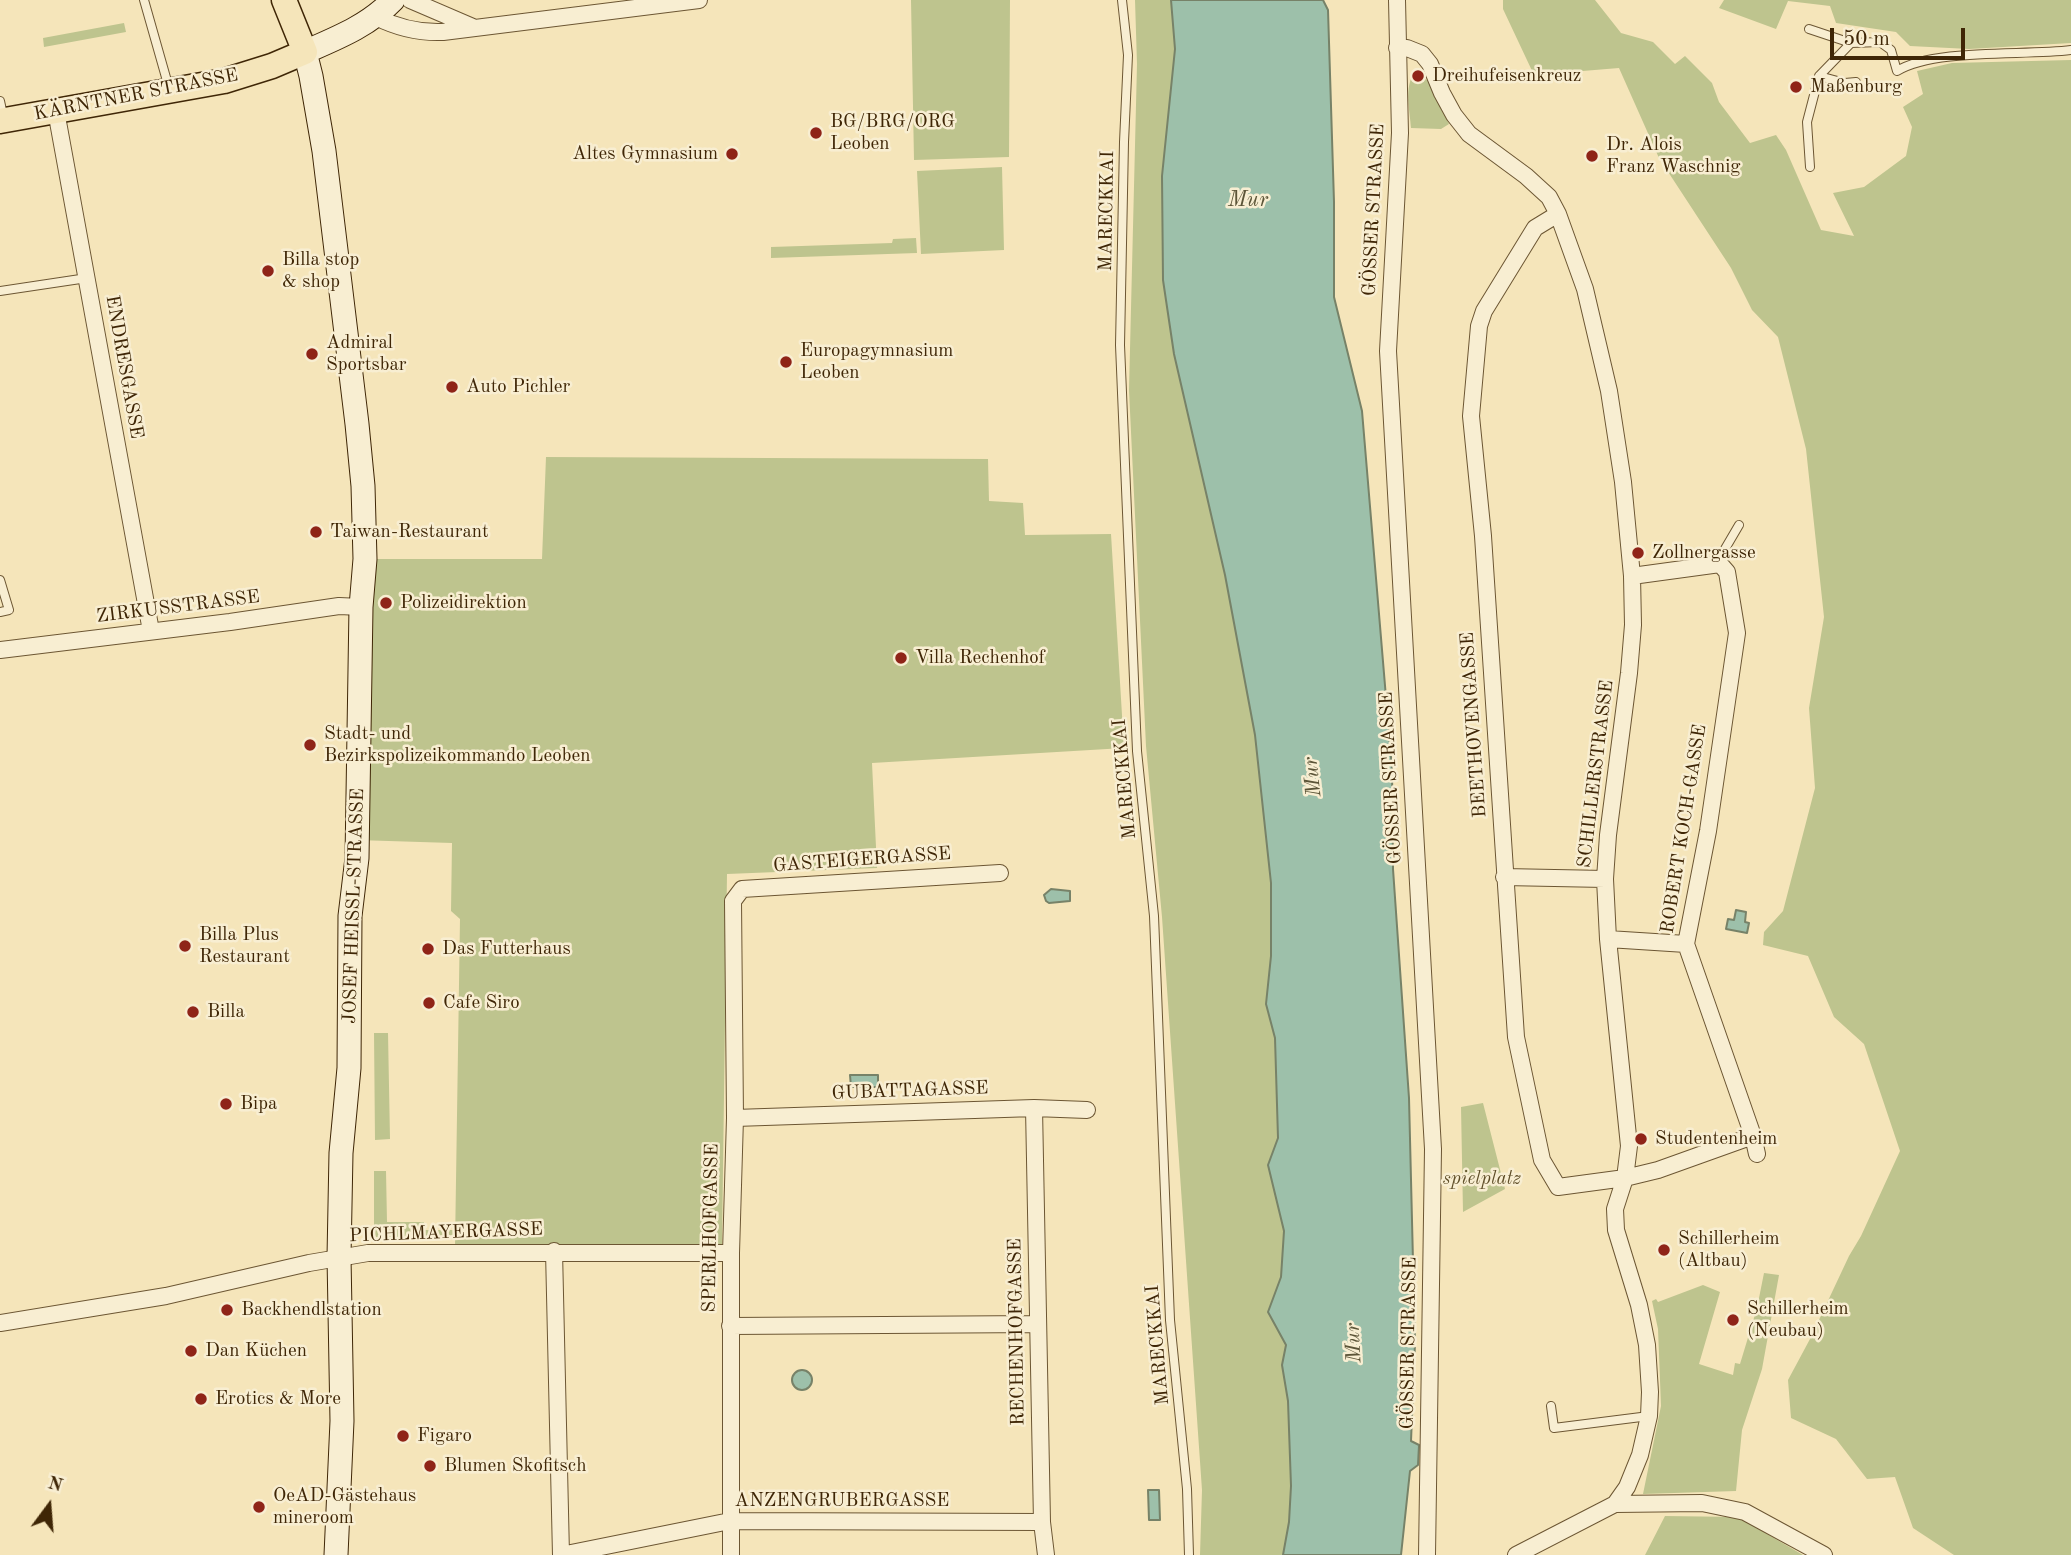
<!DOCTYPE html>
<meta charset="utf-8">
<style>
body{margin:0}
#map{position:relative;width:2071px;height:1555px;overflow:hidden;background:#f5e5ba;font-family:"Old Standard TT",serif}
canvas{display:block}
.north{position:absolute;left:14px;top:1471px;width:70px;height:70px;-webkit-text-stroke:5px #f8eed2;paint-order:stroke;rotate:16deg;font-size:19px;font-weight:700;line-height:28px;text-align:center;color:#3f2606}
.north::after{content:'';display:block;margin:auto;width:24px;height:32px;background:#3f2606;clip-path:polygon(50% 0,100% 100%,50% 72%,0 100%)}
.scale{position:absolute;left:1830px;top:28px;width:135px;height:32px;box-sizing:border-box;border:4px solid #3f2606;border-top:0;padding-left:9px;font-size:21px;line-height:24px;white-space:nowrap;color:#3f2606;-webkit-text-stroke:5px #f8eed2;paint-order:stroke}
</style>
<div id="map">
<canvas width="2071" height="1555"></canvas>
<div class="north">N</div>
<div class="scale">50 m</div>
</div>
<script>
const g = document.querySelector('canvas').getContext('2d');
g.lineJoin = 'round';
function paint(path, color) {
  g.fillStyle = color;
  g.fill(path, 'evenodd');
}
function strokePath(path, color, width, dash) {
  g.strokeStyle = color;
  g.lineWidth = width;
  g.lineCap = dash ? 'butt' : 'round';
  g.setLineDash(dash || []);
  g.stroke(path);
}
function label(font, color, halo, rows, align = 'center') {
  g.font = font + ' "Old Standard TT",serif';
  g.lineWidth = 5;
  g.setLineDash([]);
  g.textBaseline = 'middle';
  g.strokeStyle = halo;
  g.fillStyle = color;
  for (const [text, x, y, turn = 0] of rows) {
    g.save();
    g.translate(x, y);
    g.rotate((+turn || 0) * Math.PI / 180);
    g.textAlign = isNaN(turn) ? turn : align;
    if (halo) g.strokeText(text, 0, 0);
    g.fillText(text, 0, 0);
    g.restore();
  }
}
paint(new Path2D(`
 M911,0h99l-1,157 -95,3z
 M1135,0h36l4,49 -13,127 1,104 11,74 51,221 30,160 16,148v73l-5,48 9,34 3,100 -10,27 16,66 -3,46 -13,35 18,33 -4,20 6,36 3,85 -2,36 -6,33h-83l2,-65 -40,-573 -16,-171 -17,-356 8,-326z
 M1503,0h92l26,33 32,9 22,22 10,-8 27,27 7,19 31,41 26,-8 10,15 35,80 33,6 -21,-43 31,-6 42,-31 6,-29 -9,-20 20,-13 -6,-23 35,-8 119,-3v1495h-117l-41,-27 -18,-51 -28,2 -31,-40 -45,-21 -3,-38 22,-41 39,-83 12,-20 39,-85 -36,-107 -30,-27 -26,-61 -45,-11 1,-13 19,-21 32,-123 -6,-80 15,-91 -18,-168 -28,-112 -26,-27 -21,-42 -72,-110 -40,-90 -85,7 -31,-66z
 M1724,0h347v43l-102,6 -59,-3 -14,-14 -60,-9 -6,-17 -42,-5 -12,28 -57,-21z
 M124,23l2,9 -82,15 -1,-9z
 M1414,73c21,5 28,33 35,51l-8,5 -30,-1c-1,-17 -7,-40 3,-55z
 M1002,167l2,83 -83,4 -4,-83z
 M916,238l1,15 -146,5v-11l121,-4 1,-4z
 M546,457l442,2 1,42 34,2 2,32 86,-1 13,214 -252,15 5,105 -150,6 -5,370 -267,2 5,-327 -9,-8 1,-68 -95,-3 8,-281h177z
 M374,1033h14l2,106 -15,1z
 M1483,1103l22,86 -42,23 -2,-105z
 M374,1171h12l1,51h37v8h29v8l-77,-1 -2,-4z
 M1764,1273l15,2 -17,94 -20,61 -6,61 -93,3 18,-88 -3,-77 -6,-28 4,-2 2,3 45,-17 17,7 -21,72 34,11 2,-12 5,1 17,-56z
 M1665,1516l73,1 65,38h-158z`), '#bec48e');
const water = new Path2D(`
 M1171,0h152l5,10 6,192v95l28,114 30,358 1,100 16,229 6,245 -4,98 8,4 -1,20 -8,6 -9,84h-118l6,-33 2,-36 -3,-85 -6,-36 4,-20 -18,-33 13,-35 3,-46 -16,-66 10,-27 -3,-100 -9,-34 5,-48v-73l-16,-148 -30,-160 -51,-221 -11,-74 -1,-104 13,-127z
 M1051,889l19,2v10l-21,2 -3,-2 -2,-6z
 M1736,910l10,2 -1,10 4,1 -2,10 -21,-4 2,-10 6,1z
 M850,1075h28v12h-27z
 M792 1380a10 10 0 1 1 20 0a10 10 0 1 1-20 0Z
 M1148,1490h11l1,30h-11z`);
paint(water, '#9dc0aa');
strokePath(water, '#778268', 2);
const lane = new Path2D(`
 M144,0l25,88
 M1122,0l6,55 -4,87 -4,203 17,406 17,165 16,404 17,169 2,66
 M1809,29l42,14
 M1819,76l26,7 11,-1
 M0,101l4,18
 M1810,167l-3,-45 12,-46 32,-33 29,-1 11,8 6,21c38,-23 127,-15 174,-21
 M0,291l87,-13
 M1720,564l2,-10 17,-29
 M0,580l9,30 -9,2
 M1551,1406l3,22 95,-12`);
const street = new Path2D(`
 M410,0l63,27
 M1397,0l3,133 -12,218 45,798 -6,406
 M376,17c22,11 43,16 67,15l256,-32
 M1397,48h10l15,6 8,10 12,29 12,22 15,19 57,42 23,21 9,17 27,75 24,102 14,91 9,94 1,49 -4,48 -21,162 -3,44 3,60 21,207 -4,32 -10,31 1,21 23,75 8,40 3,47 -1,24 -9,39 -13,32 -12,17 -99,51
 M56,111l95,520
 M1558,214l-23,14 -51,83 -5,15 -8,90 12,120 33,501 26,123 16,27 67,-9 33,-8 95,-34 -67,-192 22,-113 29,-198 -10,-61 -7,-8 -88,12
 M0,650l230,-28 109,-16 22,1
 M1504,877l101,2
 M1608,939l78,5
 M1034,1108l8,414 4,33
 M735,1118l299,-10 53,2
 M1753,1136l4,18
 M554,1251l7,304
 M0,1323l166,-27 143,-33 59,-10h363
 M730,1326l308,-2
 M1615,1504l87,-1 43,9 79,43
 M561,1555l169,-34 312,1
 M731,1555v-302l4,-135 -2,-217 9,-12 258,-16`);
const secondary = new Path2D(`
 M336,1555l6,-134 -3,-164 2,-104 8,-85 1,-152 7,-58 4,-251 4,-48 -2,-73 -6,-62 -33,-273 -13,-75 -6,-24c32,-14 63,-26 88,-52`);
const primary = new Path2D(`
 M0,121l224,-40 48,-15 33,-14 -21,-52`);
strokePath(lane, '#6c5633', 10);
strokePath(street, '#6c5633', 18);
strokePath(secondary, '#3f2606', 25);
strokePath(primary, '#3f2606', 27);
strokePath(lane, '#f8eed2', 8);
strokePath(street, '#f8eed2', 16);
strokePath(secondary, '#f8eed2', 23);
strokePath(primary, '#f5e5ba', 24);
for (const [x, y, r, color] of [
 [1418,76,7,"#8f2418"],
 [1796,87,7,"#8f2418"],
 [816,133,7,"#8f2418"],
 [732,154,7,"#8f2418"],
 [1592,156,7,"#8f2418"],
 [268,271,7,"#8f2418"],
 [312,354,7,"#8f2418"],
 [786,362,7,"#8f2418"],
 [452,387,7,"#8f2418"],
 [316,532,7,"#8f2418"],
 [1638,553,7,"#8f2418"],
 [386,603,7,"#8f2418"],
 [901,658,7,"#8f2418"],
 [310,745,7,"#8f2418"],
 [185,946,7,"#8f2418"],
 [428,949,7,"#8f2418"],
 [429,1003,7,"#8f2418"],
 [193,1012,7,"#8f2418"],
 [226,1104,7,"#8f2418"],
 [1641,1139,7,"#8f2418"],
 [1664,1250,7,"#8f2418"],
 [227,1310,7,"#8f2418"],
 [1733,1320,7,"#8f2418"],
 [191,1351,7,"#8f2418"],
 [201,1399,7,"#8f2418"],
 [403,1436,7,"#8f2418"],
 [430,1466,7,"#8f2418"],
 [259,1507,7,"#8f2418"]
]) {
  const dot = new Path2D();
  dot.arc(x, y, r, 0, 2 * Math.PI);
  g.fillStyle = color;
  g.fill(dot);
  strokePath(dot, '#f8eed2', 2.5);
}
label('19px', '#3f2606', '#f8eed2', [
 ["Dreihufeisenkreuz",1432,76],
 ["Maßenburg",1810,87],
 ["BG/BRG/ORG",830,122],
 ["Leoben",830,144],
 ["Dr. Alois",1606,145],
 ["Franz Waschnig",1606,167],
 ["Altes Gymnasium",718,154,"right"],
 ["Billa stop",282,260],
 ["& shop",282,282],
 ["Admiral",326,343],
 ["Sportsbar",326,365],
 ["Europagymnasium",800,351],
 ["Leoben",800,373],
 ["Auto Pichler",466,387],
 ["Taiwan-Restaurant",330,532],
 ["Zollnergasse",1652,553],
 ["Polizeidirektion",400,603],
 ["Villa Rechenhof",915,658],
 ["Stadt- und",324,734],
 ["Bezirkspolizeikommando Leoben",324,756],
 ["Billa Plus",199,935],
 ["Restaurant",199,957],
 ["Das Futterhaus",442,949],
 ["Cafe Siro",443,1003],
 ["Billa",207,1012],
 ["Bipa",240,1104],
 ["Studentenheim",1655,1139],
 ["Schillerheim",1678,1239],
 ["(Altbau)",1678,1261],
 ["Schillerheim",1747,1309],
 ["(Neubau)",1747,1331],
 ["Backhendlstation",241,1310],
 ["Dan Küchen",205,1351],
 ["Erotics & More",215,1399],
 ["Figaro",417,1436],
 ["Blumen Skofitsch",444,1466],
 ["OeAD-Gästehaus",273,1496],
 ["mineroom",273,1518]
], 'left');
label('19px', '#3f2606', '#f8eed2', [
 ["KÄRNTNER STRASSE",136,95,-11],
 ["GÖSSER STRASSE",1374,210,-87],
 ["MARECKKAI",1107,211,-89],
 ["ENDRESGASSE",124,367,80],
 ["ZIRKUSSTRASSE",178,607,-7],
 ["BEETHOVENGASSE",1474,725,-94],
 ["SCHILLERSTRASSE",1596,774,-83],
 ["GÖSSER STRASSE",1391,778,-93],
 ["MARECKKAI",1125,779,-95],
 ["ROBERT KOCH-GASSE",1684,829,-81],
 ["GASTEIGERGASSE",862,860,-4],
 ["JOSEF HEISSL-STRASSE",354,906,-88],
 ["GUBATTAGASSE",910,1091,-2],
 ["SPERLHOFGASSE",711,1228,-89],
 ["PICHLMAYERGASSE",446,1233,-2],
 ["RECHENHOFGASSE",1017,1332,-91],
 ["GÖSSER STRASSE",1409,1343,-89],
 ["MARECKKAI",1158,1345,-95],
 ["ANZENGRUBERGASSE",842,1501]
]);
label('italic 19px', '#5f4e28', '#f8eed2', [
 ["spielplatz",1482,1179]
]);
label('italic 21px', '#5b5437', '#f8eed2', [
 ["Mur",1248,200],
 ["Mur",1313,777,-96],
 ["Mur",1354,1343,-93]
]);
</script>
